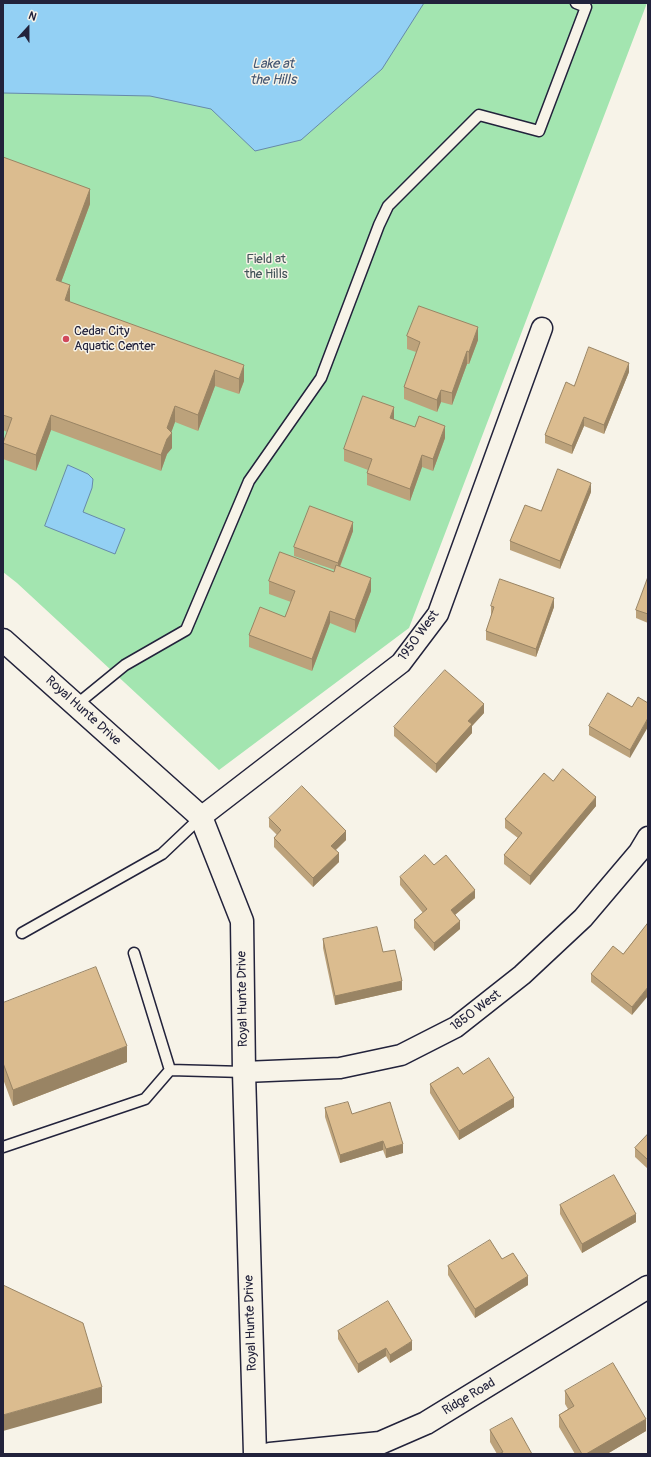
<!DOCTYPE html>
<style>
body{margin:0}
#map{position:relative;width:651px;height:1457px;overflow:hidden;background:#f7f3e8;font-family:Pangolin,sans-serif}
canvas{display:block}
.frame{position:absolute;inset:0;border:4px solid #22223b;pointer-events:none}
.north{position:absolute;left:8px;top:8px;width:40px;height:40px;-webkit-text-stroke:3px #f7f3e8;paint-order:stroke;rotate:21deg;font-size:11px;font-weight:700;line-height:16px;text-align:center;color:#22223b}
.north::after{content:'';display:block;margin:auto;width:14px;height:18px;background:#22223b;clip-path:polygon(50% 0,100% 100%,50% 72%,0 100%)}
</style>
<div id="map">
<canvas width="651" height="1457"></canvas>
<div class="frame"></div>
<div class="north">N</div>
</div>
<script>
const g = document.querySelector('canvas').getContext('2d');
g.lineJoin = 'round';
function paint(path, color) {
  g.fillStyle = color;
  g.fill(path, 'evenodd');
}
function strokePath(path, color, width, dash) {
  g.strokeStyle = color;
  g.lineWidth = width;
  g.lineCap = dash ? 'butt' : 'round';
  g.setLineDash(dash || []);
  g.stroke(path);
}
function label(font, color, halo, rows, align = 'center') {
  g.font = font + ' Pangolin,sans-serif';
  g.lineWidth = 3;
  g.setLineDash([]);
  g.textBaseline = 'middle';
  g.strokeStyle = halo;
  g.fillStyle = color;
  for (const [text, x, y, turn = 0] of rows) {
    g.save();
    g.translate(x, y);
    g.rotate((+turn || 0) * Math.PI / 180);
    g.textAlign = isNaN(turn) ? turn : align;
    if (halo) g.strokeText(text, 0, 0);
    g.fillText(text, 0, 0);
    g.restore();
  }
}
paint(new Path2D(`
 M3,3h644l-238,625 -190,142 -202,-187 -14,-11z`), '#a3e5b0');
const water = new Path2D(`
 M3,3h421l-42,66 -81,71 -46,11 -44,-42 -61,-13 -147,-3z
 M68,465l20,9 5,5 -1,9 -9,24 42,17 -10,25 -70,-28z`);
paint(water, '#93d0f4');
strokePath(water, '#668aaa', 1);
const lane = new Path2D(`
 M76,705l49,-40 61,-35 63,-149 72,-103 58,-153 9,-19 91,-91 60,16 47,-124 -10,-4
 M22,933l140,-79 39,-37
 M134,953l36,117
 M3,1147l142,-48 25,-29 74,2`);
const street = new Path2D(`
 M201,817l200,-154 37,-49 104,-286
 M244,1072l96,-4 61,-13 55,-28 66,-52 61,-57 56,-66 9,-15`);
const secondary = new Path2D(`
 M3,640l198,177 41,104 2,151 11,382
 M270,1454l110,-11 46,-20 222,-136`);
strokePath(lane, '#22223b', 13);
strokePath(street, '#22223b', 23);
strokePath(secondary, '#22223b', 25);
strokePath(lane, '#f7f3e8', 10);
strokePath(street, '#f7f3e8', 20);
strokePath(secondary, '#f7f3e8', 22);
paint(new Path2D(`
 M3,157l87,47 -29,78 9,19v1l174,79 -5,13 -24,-8 -17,45 -23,-9 -4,10 1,16 -5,6 -6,17 -110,-41 -15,41 -33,-12v-16l4,-11 -4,-2z
 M407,336l71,4 -9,24h-2l-15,41 -11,-3 -4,10 -33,-13v-12l12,-35 -9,-3z
 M629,372l-25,62 -20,-8 -12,28 -27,-11v-8l29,-49z
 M394,419v1l51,18 -12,33 -11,-4 -12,34 -43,-16v-12l1,-3 -24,-9v-12z
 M591,492l-31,77 -50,-19v-9l31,-30z
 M353,531l-13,36 31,24 -16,42 -25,-10 -18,48 -63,-24v-12l36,-18 6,-15 -22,-8v-13l65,-9 1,-2 -41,-14v-9z
 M648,577v46l-12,-5v-8z
 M491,606l63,1 -18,50 -50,-17v-9l6,-17h-1z
 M632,707l-2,51 -41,-23v-9z
 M484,713l-12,13v7l-36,40 -42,-37v-9z
 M553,781l43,25 -66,79 -26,-21v-9l14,-17 -13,-10v-9z
 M269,818l77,22 -10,10 3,12 -26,25 -39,-40v-9l3,-3 -8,-8z
 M434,865l41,33 -20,17 5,14 -26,22 -20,-23v-8l9,-7 -23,-28v-8z
 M648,923l-16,92 -41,-33v-8l32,-20z
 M323,939l60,13 19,38 -67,15 -12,-57z
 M3,1003l124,59 -114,44 -10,-27z
 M463,1074l51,33 -55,33 -29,-47v-9z
 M325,1108l27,6 51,39 -17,5 -3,-8 -43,13 -15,-46z
 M648,1134v35l-13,-12v-9z
 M560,1205l76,17 -54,31 -22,-39z
 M502,1259l26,26 -53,33 -27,-43v-9z
 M338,1331l74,19 -22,13 -4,-7 -28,17 -20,-34z
 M565,1391l81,40 -39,23h-32l-16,-27v-12l9,-6 -3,-5z
 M490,1430l42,24h-35l-7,-12z`), '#bca27b');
paint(new Path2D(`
 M90,189v15l-34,92v-16z
 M70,285v16l-5,14v-15z
 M478,327v13l-9,24v-12z
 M467,351v13l-15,41v-12z
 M629,363v9l-25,62v-9z
 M244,365v16l-5,13v-15z
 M215,370v16l-17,45v-16z
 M441,390v12l-4,10v-12z
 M175,406v16l-5,14 2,-3v15l-5,6 -6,17v-16l6,-27z
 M394,407v12l-4,11v-12z
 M51,415v15l-15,41v-16z
 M584,417v9l-12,28v-8z
 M445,426v12l-12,33v-12z
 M422,455v12l-12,34v-12z
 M591,483v9l-31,77v-8z
 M353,522v9l-15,40v-8z
 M371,578v13l-16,42v-13z
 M554,598v9l-18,50v-8z
 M330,611v12l-18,48v-12z
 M484,704v9l-12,13v7l-36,40v-9l32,-43z
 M648,718v9l-18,31v-8z
 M596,797v9l-66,79v-9z
 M346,831v9l-15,14v-8z
 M339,853v9l-26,25v-9z
 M475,890v8l-24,20v-8z
 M460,921v8l-26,22v-8z
 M402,981v9l-67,15v-9z
 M648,987v9l-16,19v-8z
 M127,1046v16l-114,44v-16z
 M514,1098v9l-55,33v-9z
 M383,1141v9l-43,13v-8z
 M403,1144v9l-17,5v-9z
 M636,1214v8l-54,31v-9z
 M528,1276v9l-53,33v-9z
 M412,1341v9l-22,13v-8z
 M386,1348v8l-28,17v-9z
 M102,1387v16l-99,28v-16z
 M646,1419v12l-39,23h-21z`), '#998464');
const building = new Path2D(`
 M3,157l87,32 -34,91 14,5 -5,15 179,65 -5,14 -24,-9 -17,45 -23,-9 -8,22 5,5 -5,6 -6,16 -110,-40 -15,40 -33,-12 9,-25 -9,-3z
 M419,306l59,21 -9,25 -2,-1 -15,42 -11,-3 -4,10 -33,-13 16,-45 -13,-6z
 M589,347l40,16 -25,62 -20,-8 -12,29 -27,-11 21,-53 8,4z
 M363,396l31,11 -4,11 25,9 4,-11 26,10 -12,33 -11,-4 -12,34 -43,-16 5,-14 -28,-10z
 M558,469l33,14 -31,78 -50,-20 15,-36 16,6z
 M310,506l43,16 -15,41 -44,-16z
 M280,552l54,20 2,-7 35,13 -16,42 -25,-9 -18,48 -63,-24 11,-28 25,10 10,-26 -26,-10z
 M648,577v37l-12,-4z
 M500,579l54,19 -18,51 -50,-18 8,-24 -3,-1z
 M445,670l39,34 -16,17 4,3 -36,40 -42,-37z
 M608,693l24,14 6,-10 10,6v15l-18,32 -41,-24z
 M563,769l33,28 -66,79 -26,-21 18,-22 -17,-14 39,-46 9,8z
 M302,786l44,45 -15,15 8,7 -26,25 -39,-40 7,-8 -12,-12z
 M425,855l9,10 12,-10 29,35 -24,20 9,11 -26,22 -20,-23 13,-11 -27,-32z
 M648,923v64l-16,20 -41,-33 22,-28 10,8z
 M377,927l6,25 12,-2 7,31 -67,15 -12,-57z
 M96,967l31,79 -114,44 -10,-27v-60z
 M489,1058l25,40 -55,33 -29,-47 28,-17 5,7z
 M348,1102l4,12 38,-12 13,42 -17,5 -3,-8 -43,14 -15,-47z
 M648,1134v26l-13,-12z
 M614,1175l22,39 -54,30 -22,-39z
 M490,1240l12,19 11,-6 15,23 -53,33 -27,-43z
 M3,1285l80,38 19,64 -99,28z
 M388,1301l24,40 -22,14 -4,-7 -28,16 -20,-33z
 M613,1363l33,56 -60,35h-4l-23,-39 15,-9 -9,-15z
 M512,1418l20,36h-33l4,-2 -13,-22z`);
paint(building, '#dbbc8f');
strokePath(building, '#998464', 1);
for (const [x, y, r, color] of [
 [66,339,4,"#d1495b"]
]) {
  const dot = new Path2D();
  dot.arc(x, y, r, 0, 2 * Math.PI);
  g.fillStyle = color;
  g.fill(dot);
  strokePath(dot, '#f7f3e8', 1.5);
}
label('13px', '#425358', '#f7f3e8', [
 ["Field at",266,260],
 ["the Hills",266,275]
]);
label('13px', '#22223b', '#f7f3e8', [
 ["Cedar City",74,332],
 ["Aquatic Center",74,347]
], 'left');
label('13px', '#22223b', '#f7f3e8', [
 ["1950 West",419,636,-54],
 ["Royal Hunte Drive",83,711,42],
 ["Royal Hunte Drive",243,999,-91],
 ["1850 West",476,1011,-37],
 ["Royal Hunte Drive",251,1323,-92],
 ["Ridge Road",469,1397,-31]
]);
label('italic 14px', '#445672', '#f7f3e8', [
 ["Lake at",273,64],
 ["the Hills",273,80]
]);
</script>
